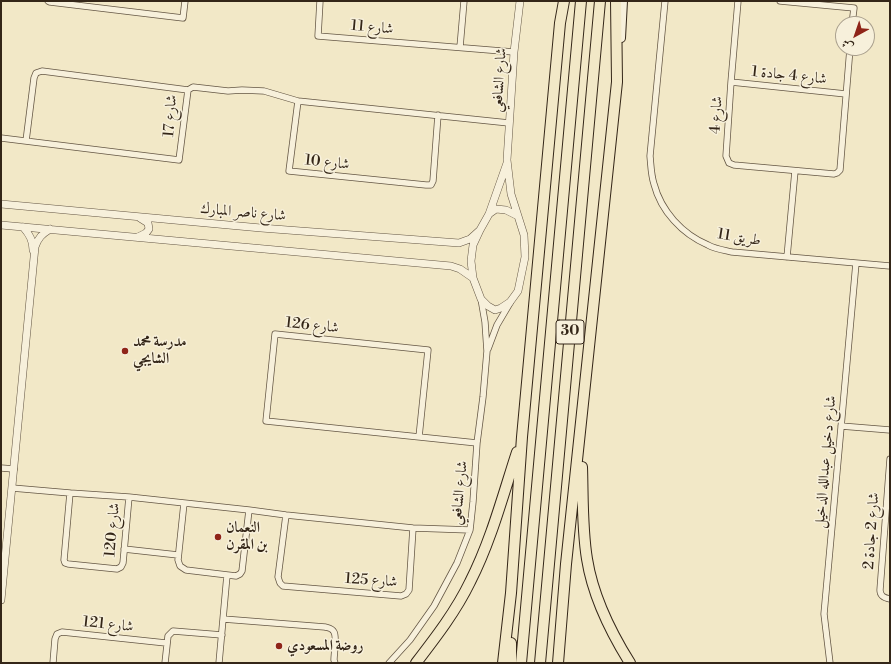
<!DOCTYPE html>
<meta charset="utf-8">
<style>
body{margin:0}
#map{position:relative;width:891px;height:664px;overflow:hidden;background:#f2e8c7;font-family:"Libre Bodoni",Amiri,serif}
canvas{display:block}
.frame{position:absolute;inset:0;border:2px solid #342618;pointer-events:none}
.north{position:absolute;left:835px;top:16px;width:40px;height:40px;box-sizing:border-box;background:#f7f0db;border:1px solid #a99f8d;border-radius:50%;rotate:220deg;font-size:11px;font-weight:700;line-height:16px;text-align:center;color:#342618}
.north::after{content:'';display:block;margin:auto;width:14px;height:18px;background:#8f2418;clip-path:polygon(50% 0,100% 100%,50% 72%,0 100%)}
</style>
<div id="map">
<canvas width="891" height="664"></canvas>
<div class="frame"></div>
<div class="north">ش</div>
</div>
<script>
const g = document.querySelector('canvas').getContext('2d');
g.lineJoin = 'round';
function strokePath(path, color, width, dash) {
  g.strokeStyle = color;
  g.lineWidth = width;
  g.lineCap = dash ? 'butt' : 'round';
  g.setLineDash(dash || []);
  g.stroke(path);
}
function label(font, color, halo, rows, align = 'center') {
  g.font = font + ' "Libre Bodoni",Amiri,serif';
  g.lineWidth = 3;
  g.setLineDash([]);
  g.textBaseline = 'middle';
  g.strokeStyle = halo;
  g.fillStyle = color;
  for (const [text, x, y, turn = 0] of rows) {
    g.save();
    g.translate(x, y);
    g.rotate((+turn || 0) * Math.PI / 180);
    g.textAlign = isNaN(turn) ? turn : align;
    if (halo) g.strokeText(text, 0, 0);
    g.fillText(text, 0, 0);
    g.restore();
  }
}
const minor = new Path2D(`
 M48,1l2,1 133,16 2,-17
 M320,1l-2,35 196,16
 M665,1l-15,155c1,10 1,19 4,28 7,27 28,50 54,61 7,4 15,5 24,7l158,14
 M738,1l-7,81 -5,74 3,7 5,2 100,9 3,-1 3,-3 10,-122
 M780,1l74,7 -2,16
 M460,47l4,-46
 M731,82l115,12
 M298,101l-9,70 137,14h5l2,-4 5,-66
 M1,138l178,22 9,-70
 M26,141l8,-63 2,-5 6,-2 146,19 5,-3 35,4 14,-1 22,1 34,10 211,22
 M787,257l8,-86
 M488,349l9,-24 13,-22
 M841,426l49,4
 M419,437l9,-87 -153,-16 -9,87 211,22
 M890,459l-10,131c0,6 4,8 10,9
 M1,468l13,1
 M12,488l58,5 59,4 120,13 37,5 127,13 57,2
 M70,493l-6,67 1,3 3,1 49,5 4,-2 2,-4 6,-66
 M184,503l-6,57 2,6 6,4 50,6 4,-2 2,-3 7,-61
 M286,515l-8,62 2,6 3,3 118,10 5,-2 3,-4 4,-62
 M124,549l54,6
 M223,619l102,8c4,1 7,1 9,5 3,5 0,21 0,28l1,3
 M53,663l2,-24 2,-5 5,-2 104,11
 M165,663l3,-27 5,-5 49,4
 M219,663l8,-88
 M389,663l21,-23 24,-34 23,-43 13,-33 3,-28 4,-59 6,-46 4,-46 -2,-29 -4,-23
 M830,663l-6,-49 32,-351`);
const tertiary = new Path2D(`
 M1,204l260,24 198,15 11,-4 10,-9
 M496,209l10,1 12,6 6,19 1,22 -7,34 -8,11 -9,6 -6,2 -7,-4 -7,-7 -8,-21 -2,-17 2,-16 7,-15 9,-16z
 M489,214l18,-51
 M518,216l-7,-22 -4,-34 7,-108 6,-51
 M1,225l450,41 9,3 13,9
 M23,227c6,7 10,13 10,23
 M138,237l8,-4 3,-4 -1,-6 -8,-5
 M1,600l34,-353c3,-9 7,-13 15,-18`);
const secondary = new Path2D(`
 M621,38l2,-37`);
const motorway = new Path2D(`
 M582,467c1,30 0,62 5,92 6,38 23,72 43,104
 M416,663c20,-26 40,-52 54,-81 21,-41 33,-87 47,-130
 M503,663l8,-70 11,-156 38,-414 4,-22
 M511,663v-20
 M521,663l60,-662
 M540,663l60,-662
 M558,663l8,-99 51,-482 -1,-81`);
strokePath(minor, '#645644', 7);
strokePath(tertiary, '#645644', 8);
strokePath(secondary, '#342618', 10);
strokePath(motorway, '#342618', 12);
strokePath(minor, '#f7f0db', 5.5);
strokePath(tertiary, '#f7f0db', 7);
strokePath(secondary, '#f7f0db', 8);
strokePath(motorway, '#f2e8c7', 10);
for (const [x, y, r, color] of [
 [125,351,4,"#8f2418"],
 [218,537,4,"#8f2418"],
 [279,646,4,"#8f2418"]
]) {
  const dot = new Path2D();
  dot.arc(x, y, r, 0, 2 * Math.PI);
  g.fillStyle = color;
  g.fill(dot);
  strokePath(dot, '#f7f0db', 1.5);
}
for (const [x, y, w] of [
 [570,332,28]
]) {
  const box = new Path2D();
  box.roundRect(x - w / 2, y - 12, w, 24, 3);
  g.fillStyle = '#f7f0db';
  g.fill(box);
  strokePath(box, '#342618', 1);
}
label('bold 14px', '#342618', null, [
 ["30",570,332]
]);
label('15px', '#342618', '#f7f0db', [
 ["شارع 11",372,28,5],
 ["شارع 4 جادة 1",789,76,6],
 ["شارع الشافعي",500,80,-86],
 ["شارع 4",717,115,-87],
 ["شارع 17",171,116,-86],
 ["شارع 10",327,163,6],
 ["شارع ناصر المبارك",243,213,5],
 ["طريق 11",739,238,9],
 ["شارع 126",312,326,6],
 ["شارع دخيل عبدالله الدخيل",826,462,-85],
 ["شارع الشافعي",460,493,-84],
 ["شارع 120",113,530,-85],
 ["شارع 2 جادة 2",872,531,-86],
 ["شارع 125",371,581,4],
 ["شارع 121",108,625,6]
]);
label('bold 15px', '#342618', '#f7f0db', [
 ["مدرسة محمد",133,342],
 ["الشايجي",133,359],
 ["النعمان",226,528],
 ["بن المقرن",226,545],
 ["روضة المسعودي",287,646]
], 'left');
</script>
